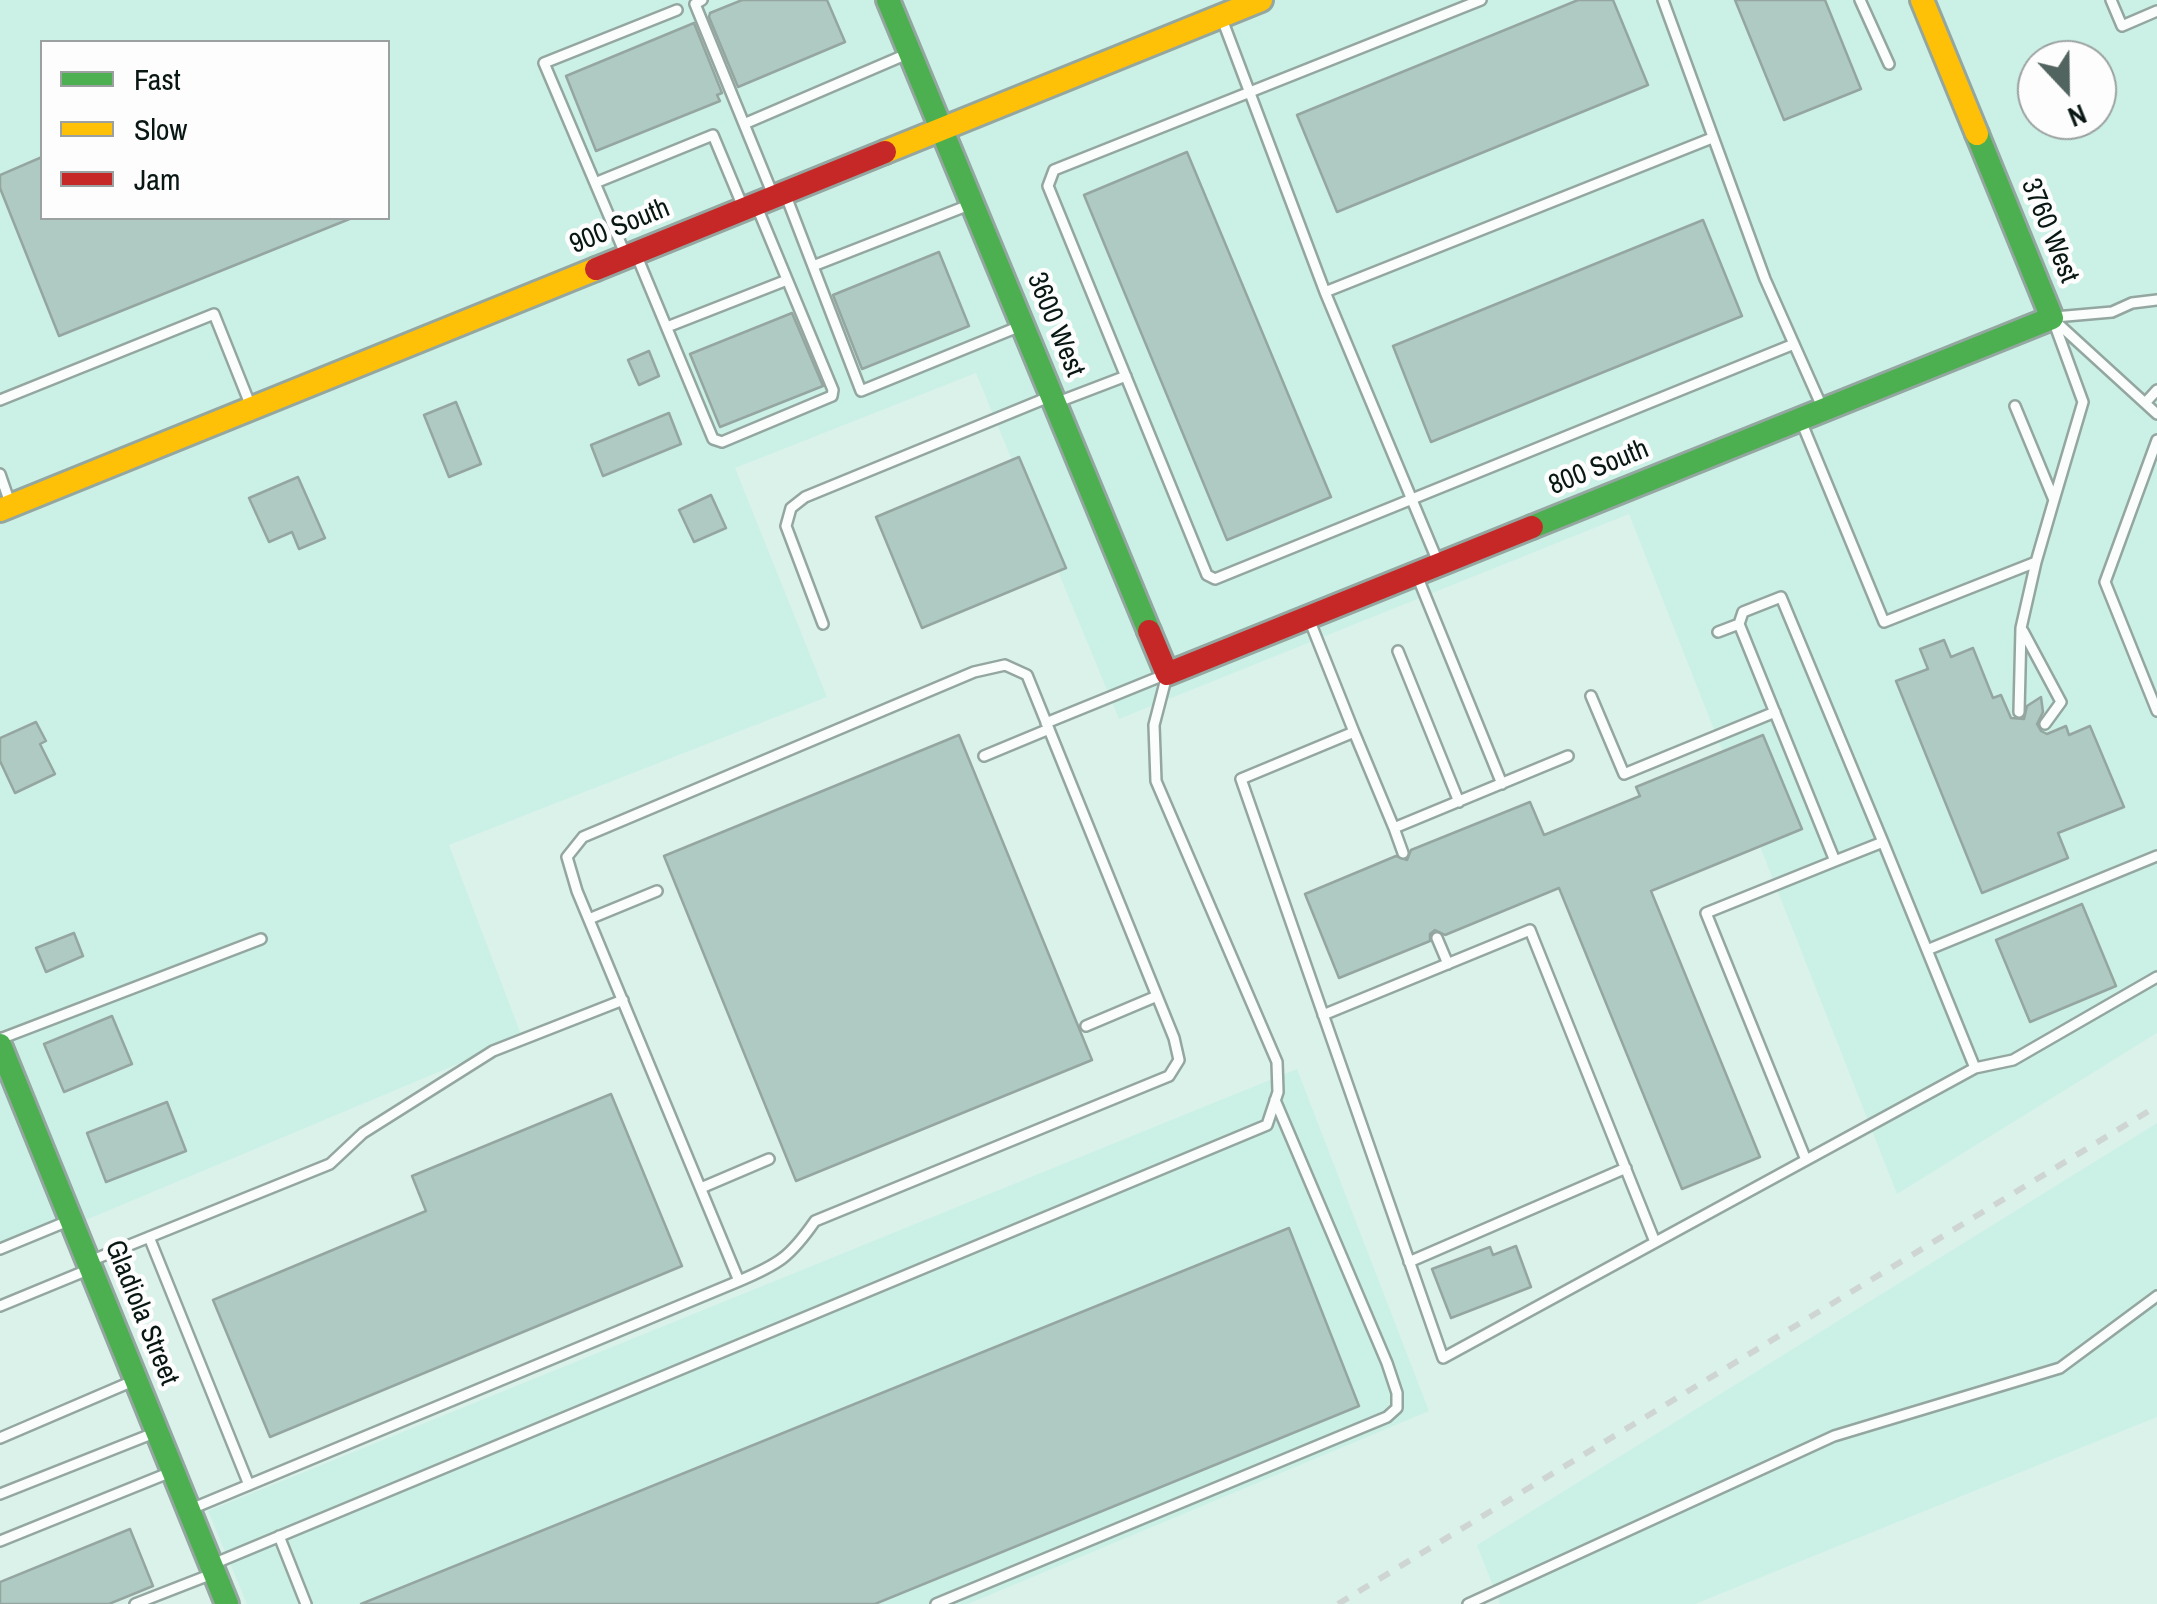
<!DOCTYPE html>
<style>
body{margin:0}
#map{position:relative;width:2157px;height:1604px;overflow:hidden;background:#dbf2eb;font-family:"Archivo Narrow",sans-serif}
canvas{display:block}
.legend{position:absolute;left:40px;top:40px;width:350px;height:180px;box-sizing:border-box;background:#fdfdfd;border:2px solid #9ba1a0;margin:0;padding:12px 18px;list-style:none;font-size:30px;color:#081714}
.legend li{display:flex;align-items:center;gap:20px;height:50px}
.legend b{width:50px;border:2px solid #9ba1a0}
.north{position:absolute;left:2017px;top:40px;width:100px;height:100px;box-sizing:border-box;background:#fdfdfd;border:2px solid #9ba1a0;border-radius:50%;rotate:158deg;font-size:28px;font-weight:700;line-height:40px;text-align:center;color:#081714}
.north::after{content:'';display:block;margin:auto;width:35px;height:45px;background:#52645f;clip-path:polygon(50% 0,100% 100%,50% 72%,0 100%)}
</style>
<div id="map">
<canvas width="2157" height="1604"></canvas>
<ul class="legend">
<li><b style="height:12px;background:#4caf50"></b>Fast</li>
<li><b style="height:12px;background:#ffc107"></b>Slow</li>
<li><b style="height:12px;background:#c62828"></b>Jam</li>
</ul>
<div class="north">N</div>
</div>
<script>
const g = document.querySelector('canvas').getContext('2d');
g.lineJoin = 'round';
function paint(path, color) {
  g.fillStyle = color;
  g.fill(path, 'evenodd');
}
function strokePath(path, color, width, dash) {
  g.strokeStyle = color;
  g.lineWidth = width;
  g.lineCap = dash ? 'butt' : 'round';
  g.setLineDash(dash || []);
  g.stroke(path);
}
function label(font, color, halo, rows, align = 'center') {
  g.font = font + ' "Archivo Narrow",sans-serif';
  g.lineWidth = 9;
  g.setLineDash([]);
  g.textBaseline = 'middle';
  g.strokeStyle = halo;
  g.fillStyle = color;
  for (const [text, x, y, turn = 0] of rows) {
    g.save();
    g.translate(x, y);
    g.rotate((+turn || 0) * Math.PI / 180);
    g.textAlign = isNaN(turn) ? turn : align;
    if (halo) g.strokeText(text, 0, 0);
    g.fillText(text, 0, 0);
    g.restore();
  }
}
paint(new Path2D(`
 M0,0h2157v1033l-260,161 -268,-680 -510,205 -143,-346 -241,95 92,229 -378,148 73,192 -522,219zM42,42h346v176h-346zM2037,60h60v60h-60z
 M1297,1069l132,342 -461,193h-721l-39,-93z
 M2157,1123v294l-462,187h-195l-23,-59z`), '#cbf1e6');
const building = new Path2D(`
 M742,0h85l18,42 -107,45 -29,-70 1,-4z
 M1578,0h35l35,85 -311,127 -40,-97z
 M1735,0h90l36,89 -77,31z
 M694,23l28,70 -5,2 3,6 -124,50 -30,-75z
 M1187,152l144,345 -104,43 -143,-345z
 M42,157v61h310l-293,118 -59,-148v-13z
 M1703,220l39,96 -311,126 -38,-96z
 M939,252l30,74 -107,43 -29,-74z
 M792,313l31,73 -103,41 -30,-73z
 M649,351l10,25 -20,9 -11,-25z
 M456,402l25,62 -32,13 -25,-62z
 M669,413l12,31 -78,32 -12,-31z
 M1019,457l47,111 -144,60 -46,-111z
 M298,477l27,61 -26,11 -7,-17 -23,10 -20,-44z
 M711,495l15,33 -32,14 -15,-32z
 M1944,640l7,17 22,-9 20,50 8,-3 10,23 13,1 3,-13 14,-9 2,15 -6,12 4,7 6,3 19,-8 3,9 21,-9 34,81 -66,26 10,25 -86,35 -86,-212 32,-12 -8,-20z
 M36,722l10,19 -6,3 15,30 -40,19 -15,-32v-23z
 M959,735l133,325 -296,121 -132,-325z
 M1763,735l39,94 -151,62 109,266 -78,32 -123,-301 -114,47 -10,-5 -5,4v7l-91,37 -34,-84 91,-38 11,4 4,-10 119,-48 14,33 96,-39 -4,-9z
 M2082,904l34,82 -86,36 -34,-82z
 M74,933l9,23 -37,16 -10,-24z
 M112,1016l20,48 -68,28 -20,-48z
 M611,1094l71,172 -412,171 -57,-137 213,-89 -14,-35z
 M167,1102l19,49 -80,31 -19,-49z
 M1289,1228l70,178 -484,198h-514z
 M1516,1246l15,41 -80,31 -19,-49 58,-22 3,8z
 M130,1529l23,57 -44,18h-109v-22z`);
paint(building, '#aecac3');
strokePath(building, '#95a6a1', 2.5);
const lane = new Path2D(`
 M702,0l-7,4 78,191
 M1481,0l-427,170 -6,16 159,389 8,4 579,-235
 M1663,0l102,279 57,128
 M1860,0l29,64
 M2111,0l11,26 35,-15
 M1222,19l103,273 113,270
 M744,124l163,-70
 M595,183l118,-48 30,72
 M786,196l75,195 157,-64
 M636,254l77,185 9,3 110,-46 1,-6 -76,-183
 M626,256l-82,-193 133,-53
 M813,266l156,-61
 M1325,292l387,-154
 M2055,317l57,-5 20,-9 25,-3
 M2053,320l30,82 -29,98
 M2054,320l103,94
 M667,327l120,-47
 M0,400l214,-86 36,90
 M1058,402l68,-26
 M2146,402l11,-12
 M1801,421l83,201 152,-60 18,-62 -39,-94
 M2157,440l-52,142 52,129
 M0,474l10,29
 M1418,578l84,206
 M1309,619l45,113 -113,47 202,579 532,-290 -92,-226 -48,19 -96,-237 4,-12 38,-15 102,245
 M823,624l-37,-98 5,-18 14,-11 244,-100
 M2023,631l38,71 -16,22
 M1718,632l21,-8
 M1398,651l61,151
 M1591,696l33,78 151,-62
 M2019,712l2,-84 15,-66
 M1046,723l118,-48
 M1354,732l40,96 174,-72
 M984,756l65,-27
 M1394,828l9,25
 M589,919l68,-28
 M1437,938l11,26
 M1927,950l230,-94
 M1323,1015l207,-85 125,312
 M1086,1026l71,-30
 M0,1039l261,-100
 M1975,1068l38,-8 144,-83
 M1806,1160l-100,-247 129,-52
 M701,1188l68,-29
 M149,1237l100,248
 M0,1249l68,-28
 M90,1261l240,-97 33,-31 130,-82 130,-51
 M1409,1262l217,-94
 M0,1306l90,-37
 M0,1438l133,-57
 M0,1494l154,-61
 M191,1509l548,-228c40,-17 51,-24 76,-60l354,-145 10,-16 -5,-22 -147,-363 -22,-10 -31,7 -391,165 -16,20 10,34 162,390
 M279,1536l27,68
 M0,1541l171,-69
 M213,1564l1054,-439 11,-33 -1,-30 -121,-281 -2,-56 13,-50
 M135,1604l77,-30
 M936,1604l451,-187 10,-9v-15l-10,-30 -112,-263
 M1468,1604l366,-168 226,-68 97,-72`);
const fast = new Path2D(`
 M888,0l261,631
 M1532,527l520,-209 -75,-184
 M0,1045l227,559`);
const slow = new Path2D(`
 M1922,0l55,134
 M885,152l376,-152
 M0,510l596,-241`);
const jam = new Path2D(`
 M596,269l289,-117
 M1149,631l18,43 365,-147`);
strokePath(lane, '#94a6a0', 14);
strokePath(fast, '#94a6a0', 28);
strokePath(slow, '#94a6a0', 28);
strokePath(jam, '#94a6a0', 28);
strokePath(lane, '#fafdfc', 9);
strokePath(fast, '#4caf50', 22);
strokePath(slow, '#ffc107', 22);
strokePath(jam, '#c62828', 22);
strokePath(new Path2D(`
 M1338,1604l819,-498`), '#ced5d3', 6, [12, 12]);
label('28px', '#081714', '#fdfdfd', [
 ["900 South",620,227,-22],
 ["3760 West",2049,231,68],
 ["3600 West",1055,325,68],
 ["800 South",1599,468,-22],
 ["Gladiola Street",141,1313,68]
]);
</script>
